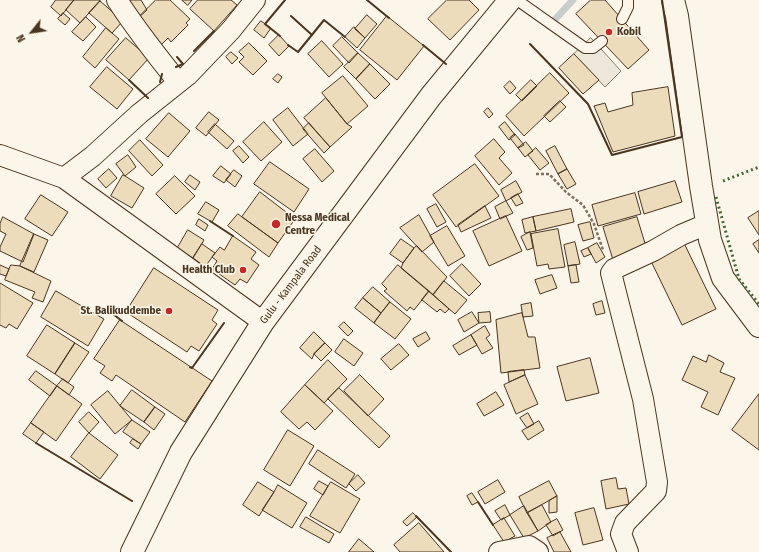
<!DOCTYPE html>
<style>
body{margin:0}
#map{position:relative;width:759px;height:552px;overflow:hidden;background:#fbf6e9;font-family:"Fira Sans Condensed",sans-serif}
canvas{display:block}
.north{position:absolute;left:12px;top:12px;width:40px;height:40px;-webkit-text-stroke:3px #fbf6e9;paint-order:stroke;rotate:240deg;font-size:11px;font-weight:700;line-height:16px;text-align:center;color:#4a3520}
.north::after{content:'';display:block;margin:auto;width:14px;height:18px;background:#4a3520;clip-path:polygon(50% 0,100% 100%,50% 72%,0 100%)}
</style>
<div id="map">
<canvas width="759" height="552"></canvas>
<div class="north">N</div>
</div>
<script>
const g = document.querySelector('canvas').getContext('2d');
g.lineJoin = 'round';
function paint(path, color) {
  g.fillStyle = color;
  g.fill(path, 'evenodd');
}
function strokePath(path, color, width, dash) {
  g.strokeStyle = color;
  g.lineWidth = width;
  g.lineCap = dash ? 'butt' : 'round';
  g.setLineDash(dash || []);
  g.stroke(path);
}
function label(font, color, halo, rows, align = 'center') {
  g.font = font + ' "Fira Sans Condensed",sans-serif';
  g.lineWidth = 3;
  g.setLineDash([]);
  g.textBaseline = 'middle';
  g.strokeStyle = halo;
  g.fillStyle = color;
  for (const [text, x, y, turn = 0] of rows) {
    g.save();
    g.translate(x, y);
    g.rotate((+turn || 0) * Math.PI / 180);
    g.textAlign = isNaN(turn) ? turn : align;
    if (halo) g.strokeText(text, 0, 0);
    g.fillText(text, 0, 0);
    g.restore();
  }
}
const parking = new Path2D(`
 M591,38l30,33 -16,16 -31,-33z`);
paint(parking, '#ede7d9');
strokePath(parking, '#887966', 1);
strokePath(new Path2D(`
 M549,26l24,-26`), '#c9cecd', 7);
const building = new Path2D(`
 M56,0h18l-13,16 -10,-9z
 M74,0h26v1l-20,22 -14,-13z
 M124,0h17l6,10 -11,10z
 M156,0h14l20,19 -4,4 2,2 -17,17 -3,-4 -7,7 -25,-25z
 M182,0h10l-4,5z
 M198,0h33l6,5 -23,26 -24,-22z
 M447,0h22l10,10 -29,30 -22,-21z
 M591,0h14l44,50 -21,19 -52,-55z
 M100,1l23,20 -11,12 -23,-20z
 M63,13l7,6 -5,6 -7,-6z
 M367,15l10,9 -12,14 -10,-9z
 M387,16l37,30 -27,34 -37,-30z
 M86,17l10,10 -13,14 -11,-9z
 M261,21l10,7 -7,10 -10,-8z
 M354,27l11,11 -8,10 -12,-11z
 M106,28l13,11 -24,29 -12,-11z
 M279,35l10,11 -10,10 -10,-11z
 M342,37l16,16 -9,10 -16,-17z
 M126,38l23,20 -20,22 -23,-20z
 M322,41l21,23 -14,13 -21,-23z
 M249,43l18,18 -14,14 -14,-13 5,-5 -5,-5z
 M231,52l7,6 -6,6 -6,-7z
 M358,53l12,11 -14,15 -12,-12z
 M574,54l25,26 -16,14 -24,-26z
 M370,64l20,20 -15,15 -19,-20z
 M107,67l26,22 -16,20 -27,-22z
 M550,73l19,20 -45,43 -18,-20z
 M278,74l4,3 -4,6 -5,-4z
 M343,76l25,30 -21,18 -25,-31z
 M531,80l6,6 -15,15 -6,-6z
 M510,81l6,7 -6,6 -6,-7z
 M668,87l7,49 -62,16 -19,-46 11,-3 3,9 25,-7 -1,-12z
 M326,98l21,26 5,3 -22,20 -26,-29z
 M560,101l6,6 -16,15 -6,-6z
 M288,108l20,26 -15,12 -20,-26z
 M488,108l5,6 -4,4 -5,-6z
 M209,112l10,8 -13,16 -10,-8z
 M169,113l21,18 -22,26 -22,-18z
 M264,122l18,20 -21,19 -18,-19z
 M505,122l10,13 -6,5 -10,-13z
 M309,123l21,24 -6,6 -21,-24z
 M215,124l19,17 -7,8 -19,-17z
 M515,134l9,11 -6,3 -8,-10z
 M494,139l11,13 -6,6 13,15 -13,12 -24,-29z
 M140,140l23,25 -11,11 -23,-25z
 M526,142l7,9 -8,6 -7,-9z
 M239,146l10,11 -6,6 -10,-12z
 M555,146l12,23 -9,5 -12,-23z
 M536,148l13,15 -9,7 -12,-15z
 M315,149l19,22 -12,11 -19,-23z
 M128,155l8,12 -11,9 -9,-12z
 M270,162l39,27 -15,23 -40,-28z
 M475,164l24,32 -43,31 -23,-32z
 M221,166l10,8 -7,9 -11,-7z
 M109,169l8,9 -11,10 -8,-9z
 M567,169l9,15 -9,5 -9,-15z
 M234,170l8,6 -7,11 -9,-7z
 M123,175l2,1 19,12 -12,20 -21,-12z
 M190,175l10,7 -5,8 -10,-8z
 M175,176l20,20 -19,18 -20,-20z
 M516,181l6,11 -16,9 -5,-11z
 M675,181l7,21 -38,12 -6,-22z
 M260,192l35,27 -17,24 -36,-26z
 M635,193l6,21 -43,12 -6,-21z
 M518,194l5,9 -7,3 -5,-8z
 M41,195l27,17 -16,24 -27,-17z
 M506,201l7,12 -13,6 -5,-12z
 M206,202l13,8 -7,12 -14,-8z
 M436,204l10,18 -9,5 -10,-18z
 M485,206l6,12 -30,14 -3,-7z
 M571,209l3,13 -38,9 -3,-14z
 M759,211v24l-11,-17z
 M238,214l40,29 -9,14 -41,-31z
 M419,215l15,27 -12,10 -22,-24z
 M506,216l16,35 -33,15 -16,-35z
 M3,217l31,17 -11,28 -23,-11v-4l6,-13 -6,-3v-7z
 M533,217l3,14 -11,2 -3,-13z
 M637,217l10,33 -34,10 -10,-33z
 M199,219l9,6 -3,6 -9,-6z
 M590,222l4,16 -11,3 -5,-16z
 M447,226l18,30 -17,10 -18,-30z
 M558,229l7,38 -16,2 -1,-5 -11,2 -6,-32z
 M188,230l16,10 -11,18 -16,-9z
 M530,232l3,16 -6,2 -6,-13z
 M34,234l14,6 -14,32 -14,-6z
 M233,236l23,16 -5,7 8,6 -12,18 -7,-4 -5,6 -23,-16 5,-8 -5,-4 8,-10 4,3z
 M401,239l13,9 -11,15 -13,-9z
 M759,240v13l-6,-9z
 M683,241l33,68 -34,16 -33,-68z
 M575,242l5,22 -12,2 -4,-21z
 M597,243l8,14 -9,6 -8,-15z
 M202,244l13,9 -10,14 -12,-9z
 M417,246l30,31 -14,18 -32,-27 2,-5 11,-15z
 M588,248l3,6 -7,3 -3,-6z
 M462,264l19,20 -12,12 -19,-20z
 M0,265l9,4 -3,7 -6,-2z
 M11,265l9,1 31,15 -8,21 -11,-4 3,-6 -30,-12z
 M398,265l31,26 -15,19 -4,-3 -3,4 -23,-20 3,-2 -5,-5z
 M576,265l3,17 -8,1 -3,-17z
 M154,268l64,42 -6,10 5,4 -18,27 -8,-5 -4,6 -61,-40z
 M552,275l5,13 -17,6 -5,-14z
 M444,281l23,19 -12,14 -22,-19z
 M0,283l33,20 -16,26 -8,-5 -3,4 -6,-3z
 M373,287l17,15 -9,11 -18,-15z
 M56,291l48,28 -16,27 -47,-29z
 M429,291l20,18 -4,4 -5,-4 -3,3 -15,-12z
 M363,298l18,15 -7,10 -19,-15z
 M602,301l3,12 -9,2 -3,-11z
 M390,302l21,17 -16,20 -21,-16z
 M531,303l2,13 -10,1 -2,-12z
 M472,312l7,11 -15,9 -6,-12z
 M490,312l1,10 -12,1 -1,-10z
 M522,313l6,24h7l5,31 -39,5 -5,-53z
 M120,320l92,61 -27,41 -69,-47 -4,6 -12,-8 5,-7 -11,-7z
 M344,322l9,9 -5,5 -9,-9z
 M47,325l28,18 -20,31 -28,-18z
 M485,326l5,9 -4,3 7,10 -11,6 -11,-19z
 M314,332l11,11 -11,11 -2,5 -12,-11z
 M426,332l4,7 -12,8 -5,-8z
 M471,335l6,10 -18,10 -6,-9z
 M344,339l19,14 -9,13 -19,-14z
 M75,343l14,9 -21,31 -13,-9z
 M325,343l7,7 -11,11 -7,-7z
 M399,344l10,11 -18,15 -10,-11z
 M709,355l15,8 -4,9 15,6 -17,37 -17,-8 7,-15 -26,-12 11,-24 13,6z
 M590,358l9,35 -33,8 -9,-34z
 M328,360l19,19 -23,24 -19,-18z
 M524,370l1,5 -16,7 -1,-10z
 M36,371l21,15 -7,10 -21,-16z
 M360,375l24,24 -16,17 -24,-25z
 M525,375l13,29 -22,10 -12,-29z
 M63,379l11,8 -5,8 -12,-9z
 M305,385l28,26 -18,19 -8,-8 -8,7 -18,-17z
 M57,386l25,18 -26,37 -25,-18z
 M339,388l51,48 -11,12 -51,-49z
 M132,390l23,17 -11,15 -24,-16z
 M108,391l24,29 -17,14 -24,-29z
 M496,392l8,13 -20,11 -7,-12z
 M759,394v56l-27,-20z
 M155,407l10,7 -11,16 -10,-8z
 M89,412l10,10 -10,11 -10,-11z
 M528,413l6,11 -7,4 -7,-10z
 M132,420l18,12 -9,12 -18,-12z
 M539,421l5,9 -16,10 -6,-9z
 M31,423l13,9 -8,11 -13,-9z
 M288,430l26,16 -24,40 -26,-16z
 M89,433l29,22 -18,24 -29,-22z
 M133,439l8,5 -3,5 -8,-6z
 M318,450l37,24 -9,14 -37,-24z
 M358,475l7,8 -9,8 -7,-7z
 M616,478l2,11 8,-1 3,16 -23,5 -5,-28z
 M498,480l7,12 -20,12 -7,-12z
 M319,481l9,5 -5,9 -9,-6z
 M549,481l8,15 -30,17 -8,-16z
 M258,482l16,10 -15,24 -16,-11z
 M331,482l29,17 -20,34 -30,-17z
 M278,485l29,18 -15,25 -30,-18 12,-18z
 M472,493l6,9 -6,3 -5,-9z
 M557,496v16l-8,1v-12z
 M505,505l5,10 -9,5 -6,-9z
 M542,505l9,17 -13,9 -11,-18z
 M524,506l14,25 -14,7 -14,-23z
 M594,508l9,32 -20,5 -8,-32z
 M413,513l4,4 -10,9 -4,-4z
 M306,517l28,17 -5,9 -29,-16z
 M504,518l11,18 -11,6 -11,-17z
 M557,519l6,11 -10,6 -7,-11z
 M419,523l25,29h-44l-6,-7z
 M560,532l11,20h-17l-7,-14z
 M359,539l15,13h-25z`);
paint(building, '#ecdcbc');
strokePath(building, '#4a3520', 1);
const lane = new Path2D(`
 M517,0l68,48h8l9,-7
 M622,19l6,-12v-7`);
const street = new Path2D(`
 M117,0c19,29 40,56 61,82
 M0,155l64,23 199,144
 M64,178l29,-22 46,-42 49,-39 43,-45 24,-30
 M499,552l30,-6 9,6
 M628,552l-7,-18 4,-11 31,-32 1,-9 -14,-83 -32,-126 3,-4 39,-18 28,-16 26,-11`);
const secondary = new Path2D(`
 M673,0l4,16 24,170 9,54 13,38 36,48`);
const primary = new Path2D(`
 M132,552l49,-100 82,-130 168,-226 79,-96`);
strokePath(lane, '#4a3520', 12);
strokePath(street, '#4a3520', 22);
strokePath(secondary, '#4a3520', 24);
strokePath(primary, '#4a3520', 24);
strokePath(new Path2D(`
 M536,174h13l17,18 17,13 11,19 9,26`), '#7f6f5c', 2.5, [3, 2]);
strokePath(lane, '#fbf6e9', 10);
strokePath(street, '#fbf6e9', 20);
strokePath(secondary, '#fbf6e9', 22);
strokePath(primary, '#fbf6e9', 22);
strokePath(new Path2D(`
 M723,181l36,-14
 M716,197l23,82 20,25`), '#436837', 3, [2, 3]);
strokePath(new Path2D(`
 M367,0l22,18
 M291,16l21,19
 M280,36l-15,-12 20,-24
 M530,44l58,60 24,51 70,-18 -20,-137
 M288,45l10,7 26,-32 21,17
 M423,45l23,19
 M194,51l20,-20
 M176,67l7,-3 -6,-7
 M129,80l19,18
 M160,82l2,-8
 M210,221l23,15
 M113,314l9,7
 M190,367l2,1 32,-45
 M36,443l96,58
 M478,502l15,23
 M416,516l35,36`), '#4a3520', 2);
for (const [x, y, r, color] of [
 [609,32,4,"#c62828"],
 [276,224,5,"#c62828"],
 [243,270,4,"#c62828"],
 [169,311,4,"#c62828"]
]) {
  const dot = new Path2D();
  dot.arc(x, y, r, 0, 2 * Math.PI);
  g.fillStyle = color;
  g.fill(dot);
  strokePath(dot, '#fbf6e9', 1.5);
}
label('bold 11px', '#4a3520', '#fbf6e9', [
 ["Kobil",617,32],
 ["Nessa Medical",285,218],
 ["Centre",285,231],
 ["Health Club",235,270,"right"],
 ["St. Balikuddembe",161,311,"right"]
], 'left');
label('11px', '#4a3520', '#fbf6e9', [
 ["Gulu - Kampala Road",291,285,-53]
]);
</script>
